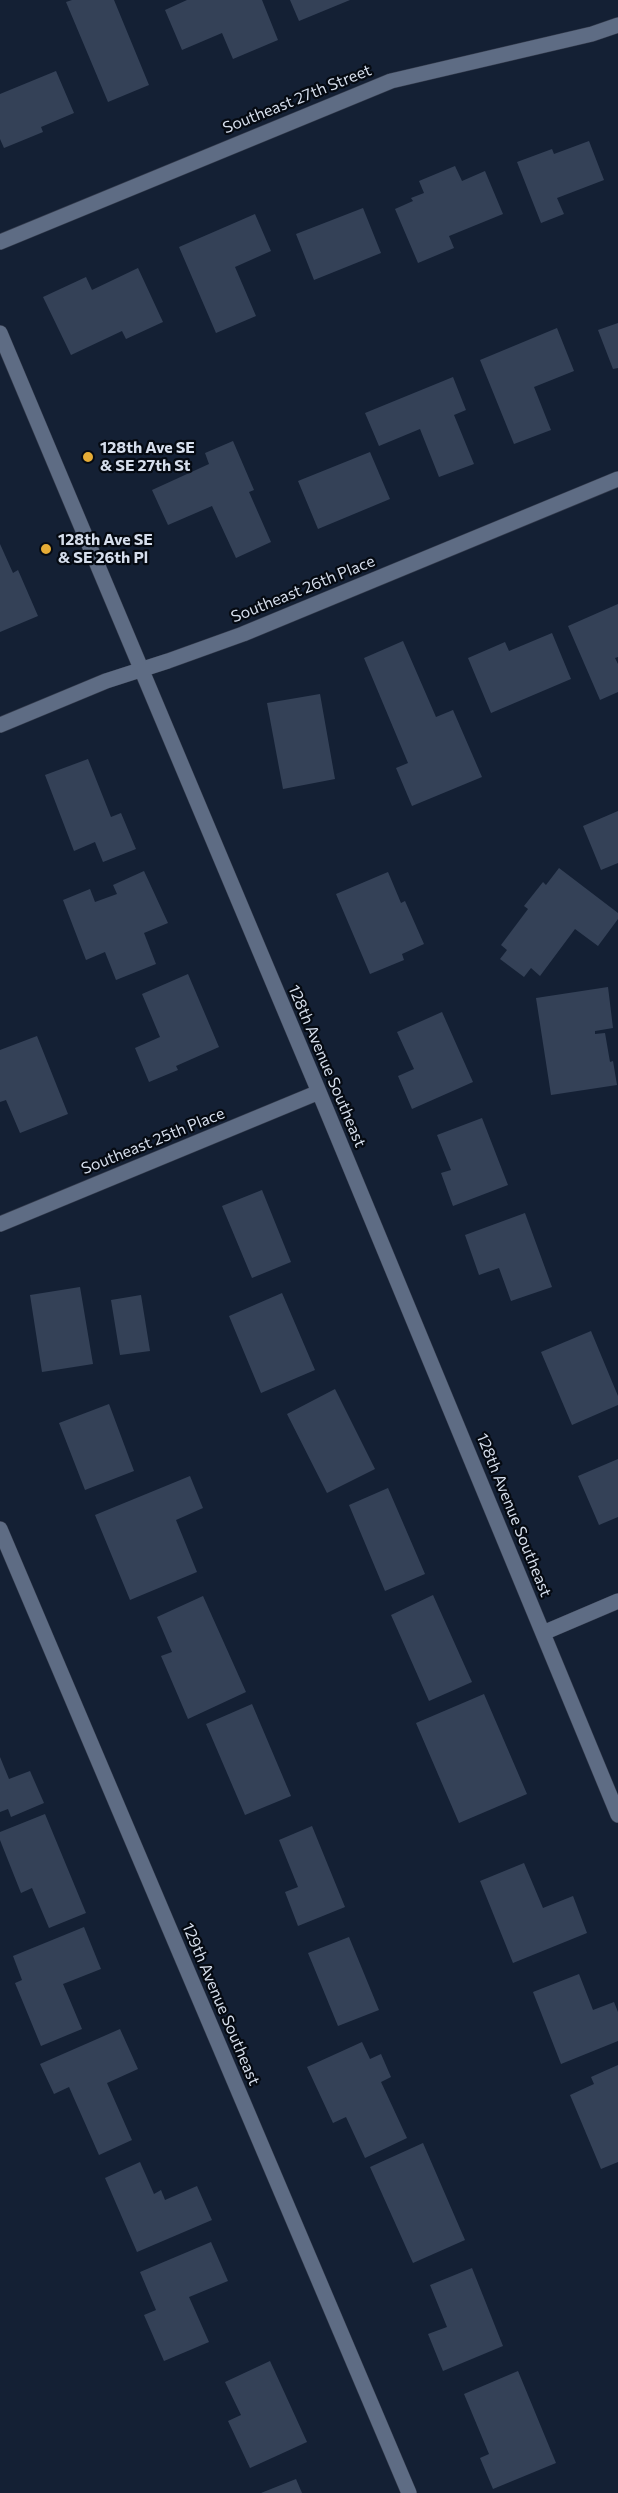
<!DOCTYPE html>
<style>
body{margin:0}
canvas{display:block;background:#142034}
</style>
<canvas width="618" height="2493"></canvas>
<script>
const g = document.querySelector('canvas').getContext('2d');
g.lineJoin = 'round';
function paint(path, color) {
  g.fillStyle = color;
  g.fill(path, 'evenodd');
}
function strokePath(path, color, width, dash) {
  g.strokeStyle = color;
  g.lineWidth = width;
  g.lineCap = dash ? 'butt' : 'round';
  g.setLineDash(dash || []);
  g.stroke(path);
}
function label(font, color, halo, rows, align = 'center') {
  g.font = font + ' Commissioner,sans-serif';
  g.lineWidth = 4.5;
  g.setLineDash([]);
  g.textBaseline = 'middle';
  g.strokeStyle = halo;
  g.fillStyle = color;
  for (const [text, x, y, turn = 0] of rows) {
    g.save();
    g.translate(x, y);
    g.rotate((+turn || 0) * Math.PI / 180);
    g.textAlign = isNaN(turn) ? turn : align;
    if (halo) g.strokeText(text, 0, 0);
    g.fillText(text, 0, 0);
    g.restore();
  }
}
paint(new Path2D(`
 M72,0h42l35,85 -41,17 -42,-100z
 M187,0h75l16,40 -45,19 -11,-26 -40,17 -17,-40z
 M290,0h60l-51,21z
 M56,71l18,42 -33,14 2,5 -39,16 -4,-9v-45z
 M589,141l15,39 -47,18 7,16 -23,9 -24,-61 35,-13 2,5z
 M455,166l7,15 23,-10 18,43 -54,22 5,12 -36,15 -23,-54 18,-8 -2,-3 13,-5 -5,-12z
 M363,208l18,45 -67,27 -18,-46z
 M255,214l16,37 -36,16 21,49 -40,17 -37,-86z
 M138,268l25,54 -37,17 -4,-8 -51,24 -28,-58 43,-20 6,13z
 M618,323v45l-5,1 -15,-39z
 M557,328l17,43 -40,16 17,43 -37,14 -34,-84z
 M453,377l13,33 -12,5 20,49 -35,13 -19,-48 -41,17 -14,-33z
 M233,441l21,49 -5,2 22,50 -35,16 -24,-52 -44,19 -16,-35 57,-26 -4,-11z
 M370,452l20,47 -72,30 -20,-48z
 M0,544l13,29 5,-3 20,46 -38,16z
 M618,604v53l-3,1 3,6v28l-18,8 -32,-74z
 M552,633l19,46 -80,34 -23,-55 37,-16 4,9z
 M403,641l33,76 17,-7 29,67 -70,29 -16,-38 12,-5 -44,-105z
 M320,694l15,85 -52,10 -16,-86z
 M88,759l23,58 10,-4 15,36 -33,13 -8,-20 -21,9 -29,-76z
 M618,811v52l-17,7 -18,-44z
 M559,868l59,45v6l-20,27 -23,-17 -35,47 -9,-8 -7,9 -24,-18 7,-9 -6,-5 27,-36 -4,-3 19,-24 3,3z
 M144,871l24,52 -24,10 12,31 -40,16 -11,-28 -19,8 -23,-60 27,-11 5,13 22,-8 -4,-9z
 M388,872l13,31 4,-2 19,43 -22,10 2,6 -34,14 -34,-80z
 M188,974l31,73 -43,19 2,4 -29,12 -14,-34 25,-11 -18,-43z
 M608,987l5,41 -18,3v3l10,-1 5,29 3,-1 4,24 -66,10 -15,-97z
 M442,1012l31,70 -61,27 -14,-33 16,-7 -17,-37z
 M37,1036l31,78 -48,19 -14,-33 -6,2v-52z
 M482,1118l26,67 -55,21 -12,-33 10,-3 -14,-35z
 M262,1190l29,72 -39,16 -30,-72z
 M525,1213l27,74 -41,14 -12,-33 -20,7 -14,-40z
 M80,1287l13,77 -51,8 -12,-77z
 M282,1293l33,77 -54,23 -32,-77z
 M141,1295l9,56 -30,4 -9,-55z
 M591,1331l27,65v9l-46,20 -31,-73z
 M335,1389l40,80 -48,24 -40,-79z
 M109,1404l25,67 -49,19 -26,-67z
 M618,1459v58l-19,8 -21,-49z
 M190,1476l13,32 -27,12 21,52 -67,28 -35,-85z
 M388,1488l37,86 -40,17 -36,-86z
 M433,1595l39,87 -43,19 -38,-86z
 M203,1596l43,96 -58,27 -27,-63 11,-4 -15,-35z
 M484,1694l43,100 -68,29 -43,-100z
 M252,1704l39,92 -46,19 -39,-91z
 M0,1757l9,22 21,-8 14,32 -33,14 -3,-8 -8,3z
 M45,1814l41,99 -37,15 -17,-40 -11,5 -21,-53v-8z
 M312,1826l33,81 -47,19 -13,-34 13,-5 -19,-47z
 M524,1863l19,45 30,-12 14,37 -74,30 -33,-82z
 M84,1927l17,42 -38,15 19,45 -41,17 -26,-63 7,-3 -9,-24z
 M349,1937l30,73 -41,16 -30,-73z
 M579,1974l14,36 21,-8 4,10v29l-57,23 -28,-72z
 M120,2029l18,40 -31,14 25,57 -33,15 -30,-68 -15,7 -14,-30z
 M362,2042l8,17 11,-5 10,23 -10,5 26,56 -42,20 -19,-41 -13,6 -26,-56z
 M618,2065v97l-17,7 -31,-74 24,-11 -3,-7z
 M423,2143l42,97 -52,23 -43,-96z
 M140,2162l14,32 7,-4 4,10 32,-14 15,34 -75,32 -32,-74z
 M211,2242l17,39 -39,16 20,45 -45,19 -20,-46 12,-5 -16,-38z
 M472,2268l31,78 -60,25 -15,-37 19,-7 -17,-42z
 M270,2361l37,81 -57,26 -22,-47 13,-6 -16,-33z
 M518,2371l38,92 -63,26 -13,-31 9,-4 -25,-60z
 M296,2479l6,14h-41z`), '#344157');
const minor = new Path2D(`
 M0,242l391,-161 201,-47 26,-9
 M0,333l319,759 299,723
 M0,725l106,-44 62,-20 75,-27 375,-155
 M0,1224l319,-132
 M0,1529l409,964
 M543,1633l75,-32`);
strokePath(minor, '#353c4d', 16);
strokePath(minor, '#5e6c84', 15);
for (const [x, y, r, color] of [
 [88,457,6,"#e6ac36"],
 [46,549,6,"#e6ac36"]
]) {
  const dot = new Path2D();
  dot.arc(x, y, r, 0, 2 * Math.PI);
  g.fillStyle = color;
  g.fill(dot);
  strokePath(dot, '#050a12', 2);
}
label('16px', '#d6deec', '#050a12', [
 ["Southeast 27th Street",297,99,-22],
 ["Southeast 26th Place",303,589,-22],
 ["128th Avenue Southeast",327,1066,67],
 ["Southeast 25th Place",153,1141,-22],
 ["128th Avenue Southeast",514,1515,68],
 ["129th Avenue Southeast",221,2004,67]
]);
label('bold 16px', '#d6deec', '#050a12', [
 ["128th Ave SE",100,448],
 ["& SE 27th St",100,466],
 ["128th Ave SE",58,540],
 ["& SE 26th Pl",58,558]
], 'left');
</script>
